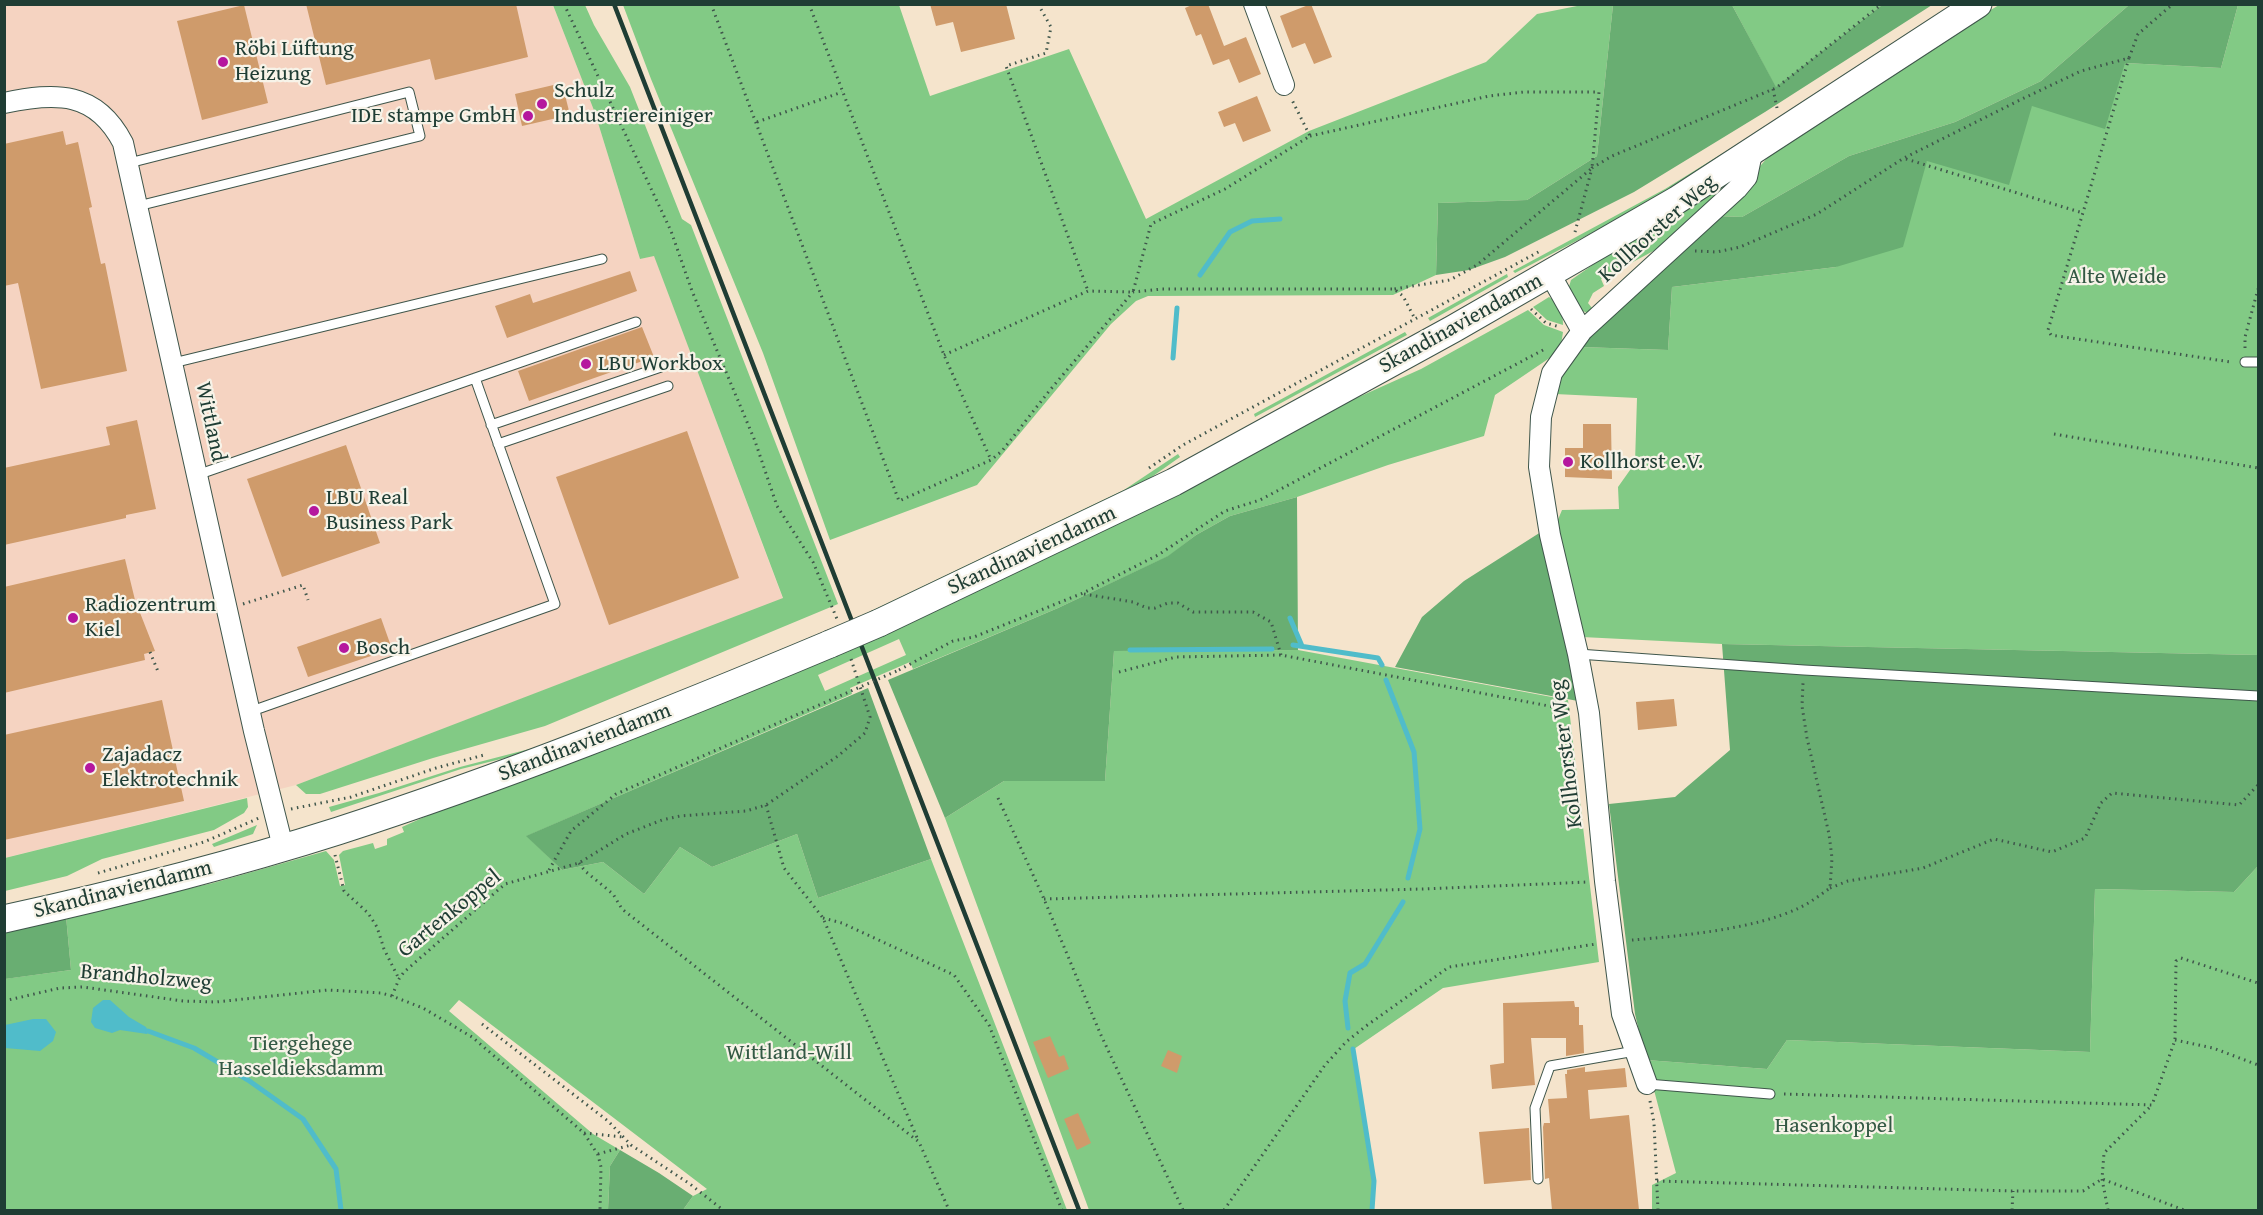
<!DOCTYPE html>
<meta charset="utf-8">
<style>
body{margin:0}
#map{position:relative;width:2263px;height:1215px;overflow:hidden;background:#f5e4cc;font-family:"Gentium Book Plus",serif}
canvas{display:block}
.frame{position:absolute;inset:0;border:6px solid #1f3d34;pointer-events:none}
</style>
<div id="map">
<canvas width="2263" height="1215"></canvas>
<div class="frame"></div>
</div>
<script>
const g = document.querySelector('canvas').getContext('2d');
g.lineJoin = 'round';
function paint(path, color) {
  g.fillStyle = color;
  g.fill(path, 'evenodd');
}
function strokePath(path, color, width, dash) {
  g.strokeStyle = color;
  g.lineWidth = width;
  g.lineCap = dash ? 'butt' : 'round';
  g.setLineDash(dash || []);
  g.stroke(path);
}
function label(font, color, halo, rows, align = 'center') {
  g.font = font + ' "Gentium Book Plus",serif';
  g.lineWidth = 4.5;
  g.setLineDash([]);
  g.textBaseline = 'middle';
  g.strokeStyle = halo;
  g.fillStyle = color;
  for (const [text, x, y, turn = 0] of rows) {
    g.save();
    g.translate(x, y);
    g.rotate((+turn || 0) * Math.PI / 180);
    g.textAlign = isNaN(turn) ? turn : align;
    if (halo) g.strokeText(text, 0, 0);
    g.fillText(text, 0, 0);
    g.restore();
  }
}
paint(new Path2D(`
 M4,5h549l42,108 45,146 14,-4 129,344 -487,186 -291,73z`), '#f5d3c1');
paint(new Path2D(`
 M553,5h32l9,20 36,62 52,132 9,6 147,379 -293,122 -112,32 -113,36h-14l-10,-9 487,-187 -129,-342 -14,3 -45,-146z
 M623,5h276l31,91 139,-47 77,170 163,-88 177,-69 51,-48 45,-9h31l-16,151 -70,44 -89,3 -2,72 -43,20 -245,1 -12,5 -25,23 -134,161 -147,55 -67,-187 -112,-274z
 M1732,5h150l-106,83z
 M1952,5h5l-225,148 -125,72 -92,48 -2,-2 152,-82 179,-111z
 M1999,5h130l-88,76 -86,41 -106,34 -107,61 -25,-1 57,-66 172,-113z
 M2238,5h20v650l-536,-11 -140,-7 -25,-115 5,-12 57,-1 -1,-22 17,-24 2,-65 -82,-4 2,-15 24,-32 87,3 4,-63 164,-20 91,-106 105,-55 93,-43 96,5z
 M1734,176l2,2 -62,62 -73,39 3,7 -11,7 -5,10 4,5 -5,5 -8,-4 -11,-19 3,-10 56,-39z
 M1507,274l1,3 -78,44 -2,-3z
 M1549,297c11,6 14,15 14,28l-16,-5 -14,-13z
 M1528,310l16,15 19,7 -2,13 -4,8 -62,42 -11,41 -96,29 -91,32 -67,19 -34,19 -27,21 -111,52 -145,61 -3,-7 -60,26 2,6 -325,142 35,34 41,-8 41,32 36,-47 32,20 85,-33 21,64 113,-39 136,351h-384l10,-14 14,-7 -248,-189 -10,11 144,123 27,16 -10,16 -2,44h-603l-1,-231 67,-9 -5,-54 147,-33 113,-32 8,9 6,26 5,-1 -6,-30 4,-4 30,-8 2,6 12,-4v-6l17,-7 -2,-5 1019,-458zM899,639l7,16 -81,36 -7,-16z
 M1405,332l2,3 -152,82 -1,-3z
 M1178,454l2,3 -41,29 -275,132 -1,-3 261,-125z
 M833,628l1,3 -309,122 -64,16 -130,43 -2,-5 50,-14 81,-26 77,-20 156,-61z
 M1298,650l270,50 31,262 -156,26 -89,61 20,132 -2,29h-283l-144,-392 59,-37h101l9,-130z
 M247,798l1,9 -4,6 -30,17 -112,29 -35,17 -62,15v-33z
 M257,825l-4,9 -39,13 -2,-3z
 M2258,866v344h-606v-25l24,-12 -30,-113 121,9 20,-29 303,12 5,-163 139,3z`), '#82ca85');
paint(new Path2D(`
 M1613,5h119l44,82 106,-82h50l-167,107 -131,80 -129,65 -36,13 -33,5 2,-72 89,-3 70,-44z
 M2129,5h109l-17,63 -96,-5 -20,66 -73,-23 -23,79 -82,-24 -24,86 -67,20 -164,20 -4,63 -87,-3 29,-31 107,-100 25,1 107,-61 106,-34 86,-41z
 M1297,497l1,153 -184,1 -9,130h-101l-59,37 -57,-138 170,-72 110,-52 28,-21 34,-19z
 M1544,530l34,171 -183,-34 27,-50 42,-36z
 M1722,644l536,11v211l-24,26 -139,-3 -5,163 -303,-12 -20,29 -121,-9 -11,-46 -26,-210 66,-7 55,-47z
 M868,688l63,171 -113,39 -21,-64 -85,33 -32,-20 -36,47 -41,-32 -41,8 -36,-34z
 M66,916l5,54 -66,9 -1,-51z
 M620,1150l39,23 34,23 -10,14h-75l2,-44z`), '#69ae72');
paint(new Path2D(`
 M103,1000h7l19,17 17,10 2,4 -1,3 -27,-4 -8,3 -17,-5 -4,-6 2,-14z
 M33,1019h13l10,13 -3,9 -13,10 -35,-3v-23z`), '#50bcca');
strokePath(new Path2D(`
 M1200,275l30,-43 22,-11 28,-2
 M1173,358l4,-50
 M1290,618l12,28
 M1293,645l85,13 4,7
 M1130,650l142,-1
 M1386,680l28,72 6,77 -12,49
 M1348,1028l-3,-27 5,-28 15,-9 38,-62
 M148,1031l46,17 54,32 55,39 33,50 5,41
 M1353,1049l21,132 -2,29`), '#50bcca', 5);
paint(new Path2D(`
 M306,4h210l12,53 -93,23 -5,-21 -104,26z
 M930,4h76l9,35 -54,13 -8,-30 -17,4z
 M1194,4h14l16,42 22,-9 15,37 -22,9 -10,-24 -16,6 -12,-31 -5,2 -11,-28z
 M1311,4l21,53 -18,7 -9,-21 -13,5 -12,-32z
 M244,5l24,98 -66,17 -25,-99z
 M562,83l8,32 -48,11 -7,-32z
 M1257,96l14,35 -28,11 -8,-19 -11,4 -6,-15z
 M63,131l3,14 12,-3 14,65 -3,1 12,56 4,-1 22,108 -86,18 -23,-106 -14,3v-142z
 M630,271l7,20 -130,47 -12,-32 35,-12 3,9z
 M642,327l12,30 -125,44 -11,-30z
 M137,420l19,89 -30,6v3l-122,27v-77l106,-23 -4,-18z
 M1583,424h28l1,55 -47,-2v-29h18z
 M687,431l52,147 -130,47 -53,-148z
 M346,445l34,98 -98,34 -35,-98z
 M125,559l10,41 20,51 -11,3 1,6 -141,33v-106z
 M381,618l11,31 -84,28 -11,-30z
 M1674,699l3,27 -39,4 -2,-28z
 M162,700l22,101 -180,39v-105z
 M1574,1001l1,6h4v18h4l1,28 -18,3v-18h-35l4,47 -43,4 -2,-24 14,-2 -1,-60z
 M1050,1036l9,21 5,-2 5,14 -21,9 -15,-36z
 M1168,1050l14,6 -5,17 -16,-7z
 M1585,1067v5l40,-4 2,19 -39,3 2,29 39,-4 10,95h-87l-3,-32 -4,1 -2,-52 1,-4h6l-2,-24 19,-1 -2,-24h2v-4z
 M1078,1113l13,30 -14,7 -13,-31z
 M1529,1128l2,52 -47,4 -5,-52z`), '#cf9b6b');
const lane = new Path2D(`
 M129,163l280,-71 11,44 -282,70
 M2245,362h13
 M173,363l429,-104
 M491,425l170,-58
 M498,444l170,-58
 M197,475l439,-153
 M1578,654l226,16 454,26
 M249,712l306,-108 -80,-226
 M1647,1084l123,10
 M1538,1179l-3,-71 15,-42 85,-15`);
const street = new Path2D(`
 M1254,4l30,81
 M4,103c52,-11 92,-12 119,40l131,588 29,116
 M1550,274l32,57
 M1647,1084l-25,-70 -17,-133 -16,-168 -11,-59 -28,-119 -11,-68 2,-50 11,-44 30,-42 155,-142 10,-12 5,-24`);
const secondary = new Path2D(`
 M879,623l295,-141 279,-153 224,-129 301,-196
 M4,919c113,-25 224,-53 334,-88 167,-54 330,-119 492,-187`);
strokePath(lane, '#3f564b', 11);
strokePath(street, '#3f564b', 22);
strokePath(secondary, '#3f564b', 29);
strokePath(new Path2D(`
 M564,4l107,227 21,60 63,150 22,65 36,56 24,57
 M711,4l188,497 92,-41 11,-9 48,-61 83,-98 29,-3h232l9,7 12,23
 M809,4l135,351 47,105
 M1038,4l13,23 -5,26 -40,13 82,225
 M2129,58l-81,272 3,5 180,27
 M1773,89l4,19
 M757,122l85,-30
 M1310,136l179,-40 35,-4h75l-7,76 -115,97 -27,15 -56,9
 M1906,159l177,54
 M1575,232l17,-64 20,-12 164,-68 106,-84
 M1695,251l22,1 23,-5 77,-33 87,-56 118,-59 59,-28 48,-13 9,-24 35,-30
 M1531,309l15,14 14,4
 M2245,348v-11l13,-48
 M944,355l144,-64 45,1 18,-68 74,-35 85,-53 -18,-36
 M2054,434l204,34
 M1149,468l34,-23 359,-195
 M1084,594l49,8 14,6h8l13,-5h10l15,9h60l18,10 10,33
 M243,604l60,-19 5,15
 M150,652l9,22
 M899,670l54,-29 21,-4 109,-44 75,-38 67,-44 35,-11 285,-151
 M1119,672l57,-15 105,-2 289,55
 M998,798l46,101 56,134 83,177
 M766,805l18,63 39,50 95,222
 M291,809l60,-12 85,-29 48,-13
 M335,855l9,36 24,22 9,14 7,22 15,30
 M579,863l6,8 28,23 9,15 297,233 30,68
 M549,870l22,-39 45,-37 235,-103
 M98,873l106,-31 55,-24
 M1830,888l18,-7 75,-13 71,-29 58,13 33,-14 16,-35 11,-10 127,12 19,-20
 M1044,899l378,-10 166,-7
 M823,918l19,5 112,52 35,50 73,185
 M1632,940c49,-4 123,-11 167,-32 11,-5 21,-13 31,-20l2,-30 -3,-24 -22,-96 -5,-32 1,-23
 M392,996l7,-17 5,-7 101,-88 74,-21 47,-29 36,-14 18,-4 66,-5 20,-6 72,-49 27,-23 5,-16 -19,-58
 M4,1001l56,-13 23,-1 100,14 33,1 112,-12 53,3 11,3 31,12 49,29 112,96 14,22 3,12 -1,43
 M482,1024l126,97 23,24 59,39 33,26
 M2175,1040l38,8 45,17
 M1784,1094l368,11 23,-65 1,-79 5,-3 77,25
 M1650,1101l4,22 4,87
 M584,1133l39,4
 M598,1154l33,-9
 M1657,1181l356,10h70l19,-12 82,31
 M1224,1210l101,-145 21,-23 20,-16 83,-59 147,-23
 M2012,1210l1,-19
 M2108,1210l-6,-31 2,-26 48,-48`), '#3f564b', 3, [1.5, 4.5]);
strokePath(lane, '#fff', 9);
strokePath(street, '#fff', 20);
strokePath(secondary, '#fff', 27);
strokePath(new Path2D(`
 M614,4l465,1206`), '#1f3d34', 4.5);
const secondaryBridge = new Path2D(`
 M830,644l49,-21`);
strokePath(secondaryBridge, '#3f564b', 29, []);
strokePath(new Path2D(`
 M851,691l48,-21`), '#3f564b', 3, [1.5, 4.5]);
strokePath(secondaryBridge, '#fff', 27);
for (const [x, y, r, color] of [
 [223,62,6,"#b5179e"],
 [542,104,6,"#b5179e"],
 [528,116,6,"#b5179e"],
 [586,364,6,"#b5179e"],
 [1568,462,6,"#b5179e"],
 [314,511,6,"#b5179e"],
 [73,618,6,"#b5179e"],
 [344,648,6,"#b5179e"],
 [90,768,6,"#b5179e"]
]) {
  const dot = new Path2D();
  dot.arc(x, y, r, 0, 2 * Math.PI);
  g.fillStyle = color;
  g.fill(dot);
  strokePath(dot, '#f7f3e8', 2);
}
label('22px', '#1f3d34', '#f7f3e8', [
 ["Röbi Lüftung",235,49],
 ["Heizung",235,74],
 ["Schulz",554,91],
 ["Industriereiniger",554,116],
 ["IDE stampe GmbH",516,116,"right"],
 ["LBU Workbox",598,364],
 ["Kollhorst e.V.",1580,462],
 ["LBU Real",326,498],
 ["Business Park",326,523],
 ["Radiozentrum",85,605],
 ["Kiel",85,630],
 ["Bosch",356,648],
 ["Zajadacz",102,755],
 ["Elektrotechnik",102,780]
], 'left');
label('22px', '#1f3d34', '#f7f3e8', [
 ["Kollhorster Weg",1658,229,-42],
 ["Skandinaviendamm",1461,324,-29],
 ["Wittland",210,422,78],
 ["Skandinaviendamm",1032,551,-25],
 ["Skandinaviendamm",585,743,-21],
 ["Kollhorster Weg",1567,754,-97],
 ["Skandinaviendamm",123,890,-14],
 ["Gartenkoppel",450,914,-39],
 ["Brandholzweg",146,978,5]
]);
label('22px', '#335944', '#f7f3e8', [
 ["Alte Weide",2117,277],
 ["Tiergehege",301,1044],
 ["Hasseldieksdamm",301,1069],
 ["Wittland-Will",789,1053],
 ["Hasenkoppel",1834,1126]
]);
</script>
